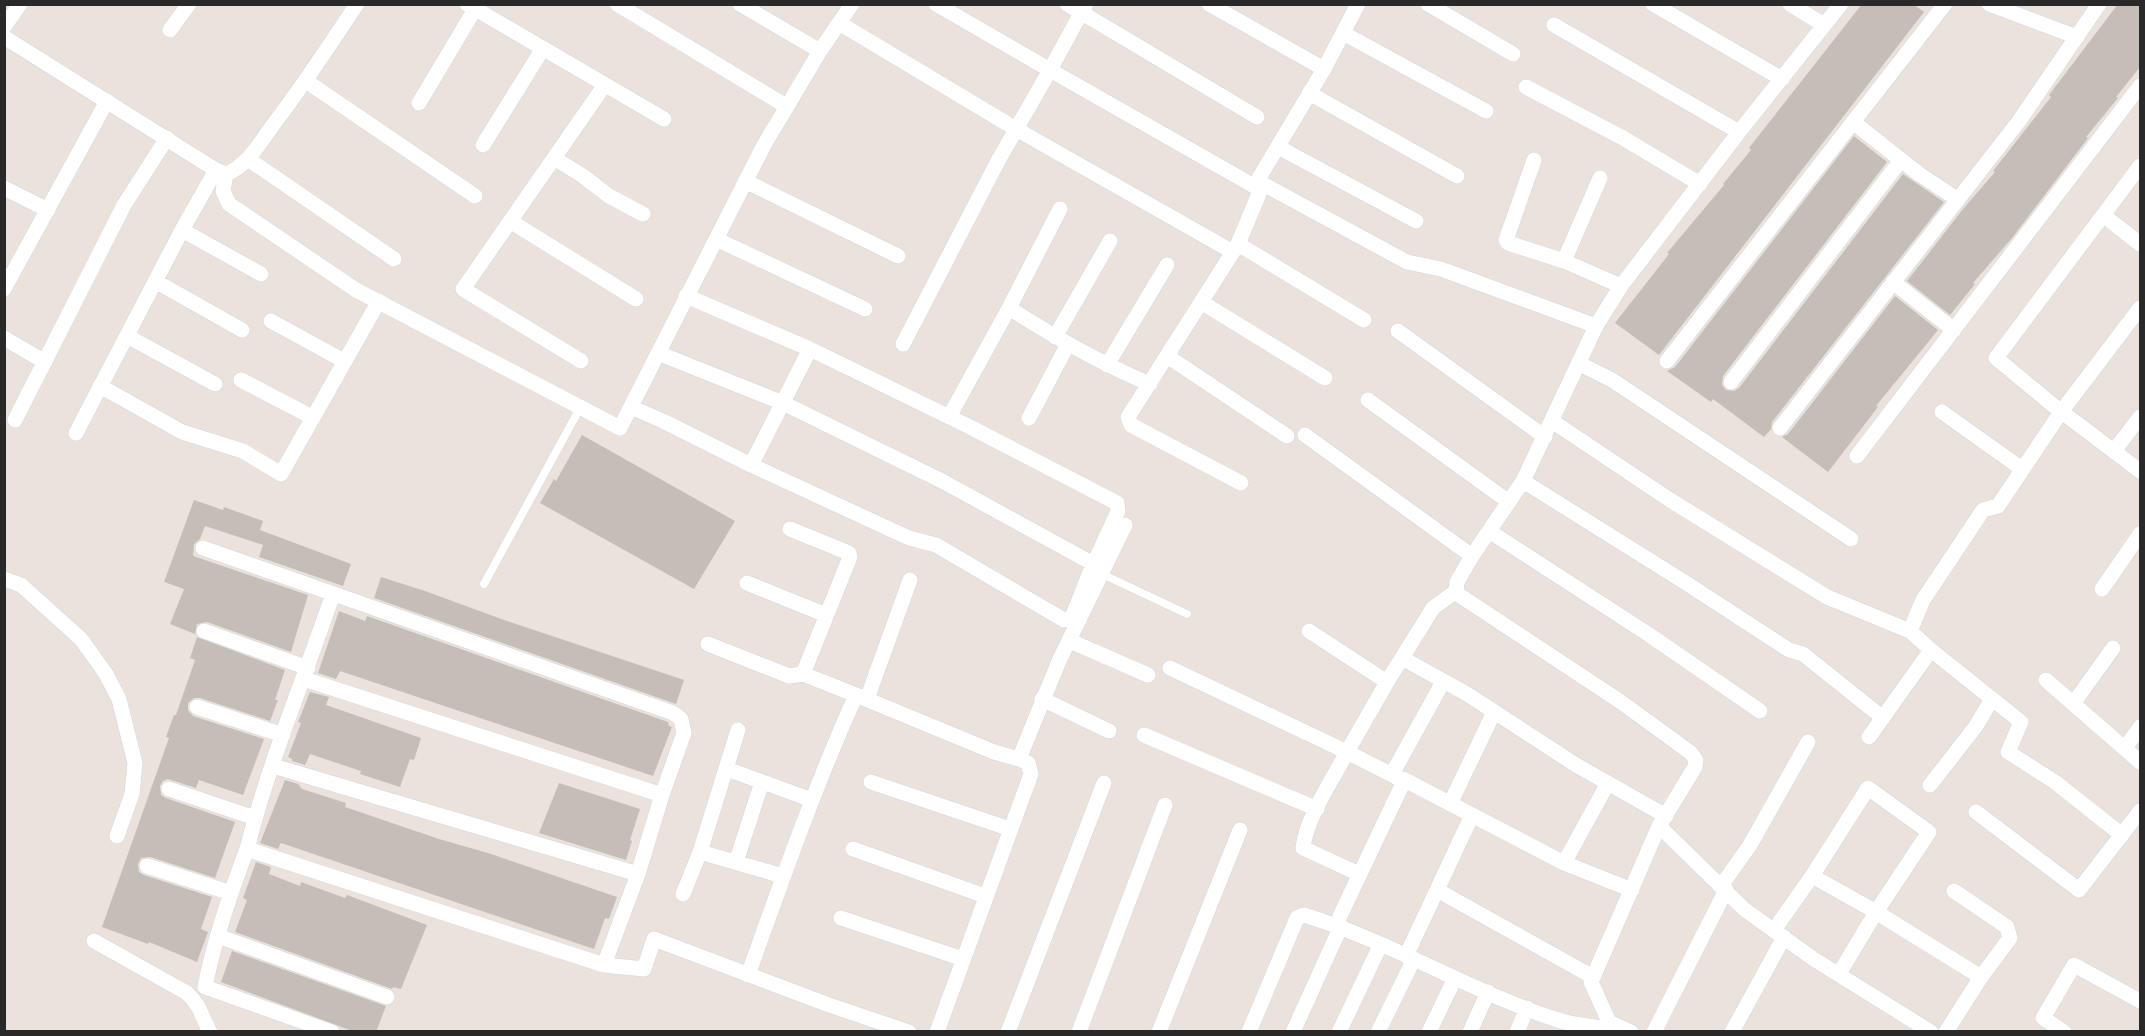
<!DOCTYPE html>
<style>
body{margin:0}
#map{position:relative;width:2145px;height:1036px;overflow:hidden;background:#ebe3db;font-family:"Exo 2",sans-serif}
canvas{display:block}
.frame{position:absolute;inset:0;border:6px solid #292929;pointer-events:none}
</style>
<div id="map">
<canvas width="2145" height="1036"></canvas>
<div class="frame"></div>
</div>
<script>
const g = document.querySelector('canvas').getContext('2d');
g.lineJoin = 'round';
function paint(path, color) {
  g.fillStyle = color;
  g.fill(path, 'evenodd');
}
function strokePath(path, color, width, dash) {
  g.strokeStyle = color;
  g.lineWidth = width;
  g.lineCap = dash ? 'butt' : 'round';
  g.setLineDash(dash || []);
  g.stroke(path);
}
paint(new Path2D(`
 M1862,4h51l11,8 -265,343 -44,-32 54,-69 -2,-1 57,-68 -1,-1 28,-34 -2,-2z
 M2118,4h22v63l-24,30 2,1 -32,39 2,1 -76,100 -39,45 2,1 -25,31 -43,-34 56,-72 32,-37 -2,-1 58,-74 -2,-2z
 M1854,136l33,26 -164,214 -1,9 4,5 8,1 5,-3 164,-214 41,28 -172,220 -1,7 -7,8 -51,-38 -2,3 -44,-31 8,-4z
 M1895,296l43,34 -62,76 2,1 -50,65 -46,-35 6,-3z
 M582,435l153,86 -41,68 -154,-86 14,-24 2,2z
 M194,500l29,10 1,-3 39,14 -3,9 91,34 -8,22 -84,-29 4,-12 -58,-19 -5,13 -6,5 -1,12 115,39 -17,57 -84,-30 -10,2 -2,10 -25,-10 14,-35 -20,-7z
 M381,577l44,14 82,30 177,59 -8,24 -302,-106z
 M339,611l26,10 2,-5 301,106 1,4 3,1 -19,49 -313,-105 -4,8 -18,-6z
 M197,637l88,33 -10,30h3l-8,21 -70,-23h-6l-6,5v7l5,6 71,23 -21,56 -44,-15 -3,8 -28,-9 -5,2 -3,5 1,9 5,3 69,24 -20,56 -65,-21 -9,1 -3,6 1,8 5,3 68,22 -11,32 7,3 -11,30 -48,-20 -1,2 -46,-17 67,-189 -3,-1 8,-22h2l19,-55 -5,-2z
 M310,692l19,5 -3,8 95,33 -7,22 -4,-1 -10,28 -40,-13 1,-3 -51,-17 -5,11 -13,-4v-2l-4,-2 13,-34 -3,-1z
 M285,780l13,4 4,5 44,14 -1,4 94,32 49,14 129,44 -8,22 -4,-1 -11,31 -313,-106 -3,6 -18,-6z
 M559,783l81,26 -10,31 2,1 -6,19 -87,-27z
 M256,862l15,5 -2,7 31,12 1,-4 44,16 2,-3 80,30 -26,64 -8,-2 -1,2 -157,-57 12,-32 -4,-2z
 M232,951l154,55 -10,26h-21l-134,-50z`), '#c4beb7');
const service = new Path2D(`
 M1102,574l85,40
 M484,584l96,-176`);
const minor = new Path2D(`
 M467,4l197,115
 M617,4l169,102
 M740,4l80,47
 M936,4l114,66 36,-66
 M1067,4l190,113
 M1209,4l115,65 -65,109 4,6
 M1428,4l85,50
 M1653,4l129,75
 M1790,4l34,21
 M1989,4l88,33
 M839,23l177,106 217,123
 M1554,25l185,107
 M4,27l16,-23
 M170,30l19,-26
 M1343,33l143,78
 M4,37l212,133 10,4c21,-8 34,-31 47,-49 30,-39 57,-80 84,-121
 M1324,69l34,-65
 M306,81l169,115
 M1526,87l97,51 77,46
 M1309,93l148,83
 M419,103l56,-94
 M1853,122l66,52 38,25
 M483,145l59,-95
 M1278,147l138,74
 M554,158l29,18 26,20 34,18
 M248,159l146,100
 M1534,160l-28,80 2,3 56,18
 M2140,166l-144,192 58,48 86,65
 M226,174l-3,17 6,13 127,86 264,138 144,-283 56,-94 32,-47
 M1600,178l-36,83 57,25
 M745,181l153,75
 M4,188l44,22
 M1060,209l-51,99c45,29 91,55 141,76
 M2103,215l37,29
 M510,221l126,78
 M182,230l79,44
 M716,239l149,70
 M1238,244l126,76
 M155,281l87,49
 M1893,282l61,48
 M4,289l103,-188
 M1201,302l124,76
 M271,321l73,40
 M1398,331l147,106
 M127,336l88,48
 M1055,337l55,-96
 M4,338l41,24
 M903,344l96,-185 51,-89 211,120
 M658,353l125,50 159,78 148,81 6,-3 22,-48 -1,-8 -147,-76 -160,-78 -124,-53
 M1167,356l120,80
 M581,361l-118,-72 141,-203
 M1667,361l278,-357
 M1578,363l34,17 239,159
 M1107,365l60,-100
 M241,380l71,37
 M1731,382l170,-222
 M100,386l82,46 61,19 38,23 98,-173
 M1368,400l141,102
 M631,407l34,15 86,43 59,-116
 M1942,412l80,57
 M949,417l60,-109
 M1029,418l39,-74
 M15,420l109,-215 43,-67
 M1552,421l118,79 157,97 83,34
 M1780,428l239,-307 80,-117
 M76,433l106,-203 34,-60
 M1305,435l167,121
 M2114,451l26,-34
 M1857,456l283,-370
 M751,465l158,73 27,7 128,75 5,-1 4,-4 21,-53
 M1523,481l163,102 103,67 14,4 80,64
 M1241,483l-110,-58 -3,-8 110,-173 25,-60 144,78 34,7 155,57
 M790,529l59,24 1,4 -47,117 53,21
 M1489,531l159,103 112,77
 M203,548l470,165 8,6 3,14 -22,62 -24,79 -34,91
 M4,579l17,6 60,54 25,35 13,25 16,64 -3,31 -15,42
 M747,583l79,32
 M2102,589l38,-55
 M204,631l104,37
 M1309,631l78,51
 M1070,641l78,34
 M708,644l81,32 14,-2
 M1931,650l-21,-19 13,-31 60,-90 15,-4 63,-94 79,-104
 M1402,658l65,36 109,71 90,51
 M1170,668l177,84c-14,27 -41,66 -44,96l56,26
 M304,679l358,116
 M2046,680l94,82
 M867,699l43,-119
 M1042,699l67,32
 M2073,704l40,-56
 M197,707l86,28
 M1144,735l173,74
 M1869,737l62,-87 90,72 -13,30 47,30 67,53
 M2125,748l15,-21
 M273,766l365,108
 M727,769l85,31
 M1392,774l51,-92
 M1403,779l161,84 68,27
 M871,782l139,47
 M1930,785l46,-59 16,-27
 M169,789l86,29
 M1450,804l44,-92
 M1976,812l103,78 61,-79
 M1659,826l85,83 68,49 119,74
 M247,849c22,-87 57,-170 86,-255
 M853,849l132,47
 M700,852l83,24
 M736,862l26,-80
 M1564,863l44,-80
 M147,866l84,27
 M1812,876l56,-88 61,44 -53,80 -37,62
 M1721,886l29,-41 58,-103
 M1437,890l35,-75
 M1954,891l53,36 3,11 -29,39
 M683,894l17,-42 38,-122
 M1340,916l64,-135 -57,-29 40,-70 46,-74 23,-17
 M841,918l122,41
 M1774,930l38,-54 59,33 110,68 -35,55
 M218,936l169,61
 M94,941l93,52c13,12 15,24 23,39
 M1406,956l31,-66 156,87
 M748,975c34,-95 67,-189 108,-280l138,57 25,7
 M1609,1022l22,10
 M332,1032l-127,-45c9,-47 25,-93 42,-138l357,116 40,4 10,-30 175,66 80,27
 M937,1032l94,-258 -3,-11 -9,-4 40,-98 66,-136
 M1008,1032l96,-249
 M1079,1032l86,-227
 M1159,1032l81,-202
 M1249,1032l48,-114 7,-3c88,27 167,77 254,105 15,5 33,6 50,9
 M1293,1032l48,-106
 M1339,1032l42,-88
 M1378,1032l36,-73
 M1429,1032l26,-54
 M1470,1032l18,-40
 M1517,1032l10,-24
 M1607,1032l2,-10 -18,-40 68,-156 36,-59 1,-7 -5,-7 -70,-51 -162,-107 -3,-4 1,-9 15,-26 51,-75 73,-155 25,-40 118,-154 102,-128
 M1654,1032l72,-142
 M1732,1032l52,-95
 M2064,1032l-21,-14 31,-53 66,36`);
strokePath(service, '#d1d6e2', 9);
strokePath(minor, '#d1d6e2', 16);
strokePath(service, '#fff', 8);
strokePath(minor, '#fff', 15);
</script>
